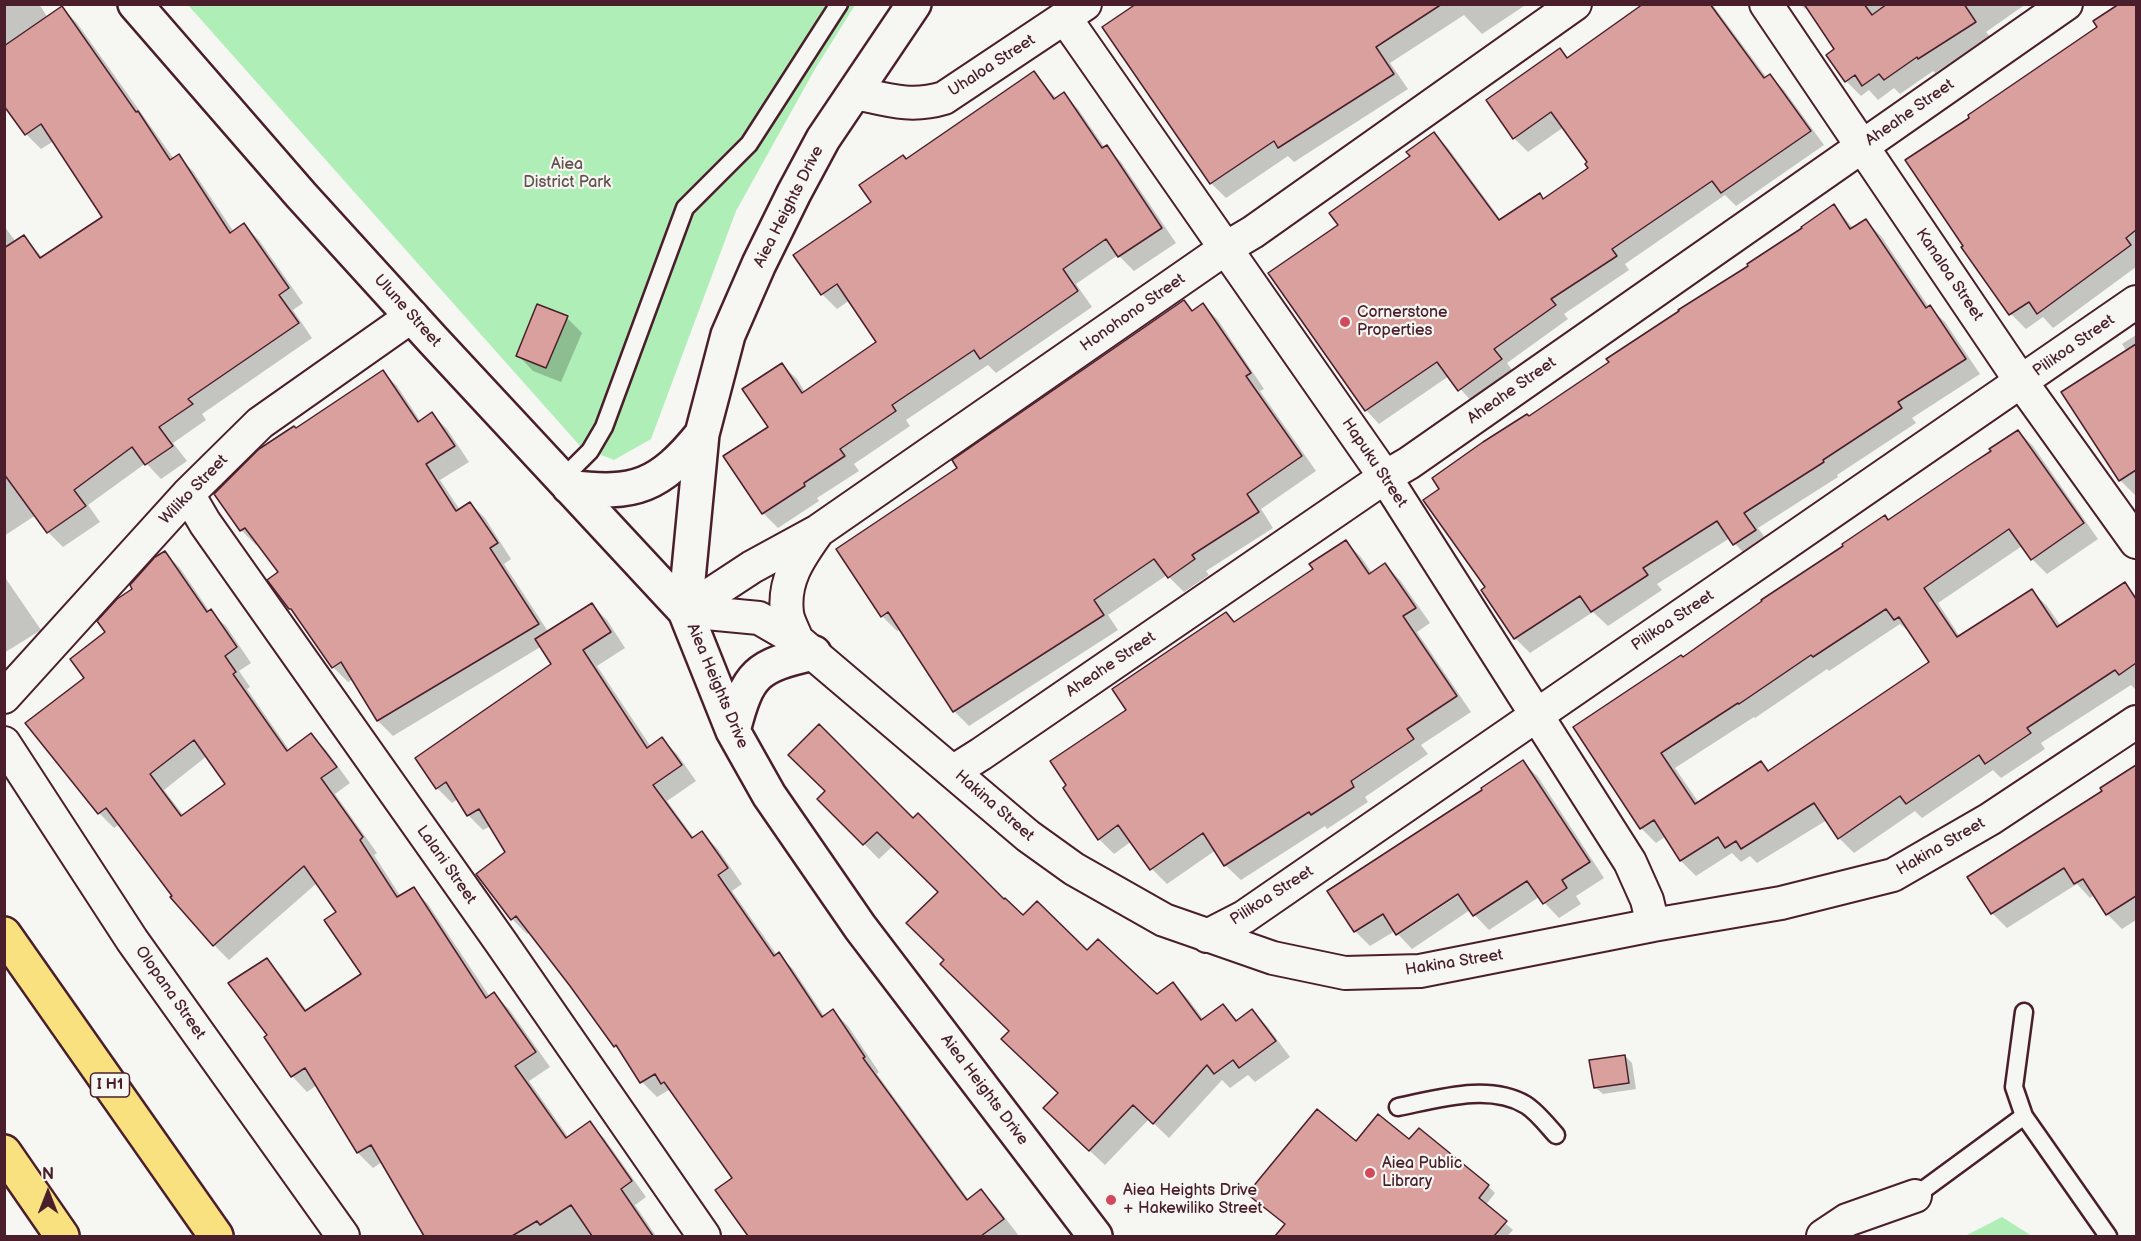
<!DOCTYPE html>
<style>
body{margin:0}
#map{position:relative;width:2141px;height:1241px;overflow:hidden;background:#f6f6f2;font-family:"Balsamiq Sans",sans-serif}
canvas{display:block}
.frame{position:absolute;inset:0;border:6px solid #4a1f2b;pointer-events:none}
.north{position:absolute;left:18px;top:1163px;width:60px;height:60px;-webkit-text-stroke:4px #f6f6f2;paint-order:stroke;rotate:0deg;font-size:16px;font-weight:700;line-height:24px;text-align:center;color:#4a1f2b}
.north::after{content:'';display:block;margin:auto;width:21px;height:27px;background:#4a1f2b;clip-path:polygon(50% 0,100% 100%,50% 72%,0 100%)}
</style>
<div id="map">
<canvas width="2141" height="1241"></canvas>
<div class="frame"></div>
<div class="north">N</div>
</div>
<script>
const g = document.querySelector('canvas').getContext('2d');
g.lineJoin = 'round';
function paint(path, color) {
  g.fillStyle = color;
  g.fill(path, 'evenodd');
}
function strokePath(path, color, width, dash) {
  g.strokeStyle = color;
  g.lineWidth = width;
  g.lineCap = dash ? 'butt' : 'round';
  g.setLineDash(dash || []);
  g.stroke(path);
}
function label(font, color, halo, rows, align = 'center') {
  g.font = font + ' "Balsamiq Sans",sans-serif';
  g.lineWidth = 4.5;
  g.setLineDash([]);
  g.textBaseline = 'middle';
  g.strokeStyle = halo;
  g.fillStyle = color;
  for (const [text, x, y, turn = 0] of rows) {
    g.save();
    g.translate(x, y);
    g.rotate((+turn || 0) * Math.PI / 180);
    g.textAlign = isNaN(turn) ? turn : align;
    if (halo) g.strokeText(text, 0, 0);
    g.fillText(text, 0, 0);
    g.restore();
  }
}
paint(new Path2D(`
 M188,5h667l-40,64 -79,142 -85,228 -37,21 -33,-13z
 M2002,1217l30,19h-67z`), '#afeeb6');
paint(new Path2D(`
 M4,4h35l9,14 14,-10 15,15 97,136 4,-3 15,15 41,61 10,-7 15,15 44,63 -10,7 19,28 -110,76 4,6 -33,23 14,18 -26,18 -15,-16 -58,42 12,17 -37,25 -15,-15 -12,-17 -32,21v-310l12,16 8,-5 19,21 61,-41 -50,-76 -13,8 -15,-15 -22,-31z
 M1139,4h388l-45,30 -18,-19 -74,48 18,26 -114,73 -6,-6 -62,42 -15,-15z
 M1645,4h67l55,74 3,-2 14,14 40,55 -88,61 -11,-11 -100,69 4,6 -65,44 4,5 -61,44 7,10 -41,30 -24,-27 -70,48 -13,-14 -26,-185 94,-91 14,14 53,72 38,-25 5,5 46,-32v-5l-26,-36 -36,25 -14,-14 -26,-38 72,-50 9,9z
 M1800,4h226l-40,28 4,5 -55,36 -2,-2 -33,23 -6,-6 -16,12 -9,-10 -8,6 -15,-15 -18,-26 8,-6 -29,-42 -2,2z
 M2121,4h15v263l-83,61 -10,-11 -17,12 -15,-15 -48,-66 9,-129 127,-92z
 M1034,73l23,26 7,-5 14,15 27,39 1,-1 15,15 55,81 -42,28 -16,-16 -42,29 16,23 -96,66 -8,-8 -82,55 4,6 -56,38 5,7 -42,27 2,3 -41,27 -15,-15 7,-86 12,-62 15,14 8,13 73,-50 -28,-42 -13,9 -15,-15 51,-91 33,-43z
 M1834,206l20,23 12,-8 15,15 48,71 16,15 35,52 -68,44 4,5 -79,52 1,2 -80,51 12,17 -21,14 -19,-21 -73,46 5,6 -54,36 -15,-14 -63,41 -15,-15 -28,-51 42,-169 221,-152z
 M1183,302l11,10 9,-7 15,15 46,69 -4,2 56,80 -55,38 12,19 -67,43 3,4 -25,17 -17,-17 -59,40 10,15 -149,96 -15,-15 -53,-82 -4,2 -15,-15 -44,-67 121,-80z
 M567,318l15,15 -21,49 -28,-11 -15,-16z
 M2136,335v160h-1l-15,-15 7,-128 -5,-8z
 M382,371l15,15 24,36 11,-8 15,15 22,33 -29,18 20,30 10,-7 15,15 26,41 -7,5 45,69 43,-28 15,15 18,28 -28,18 54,81 11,-8 15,15 19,27 -29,20 27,37 8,-5 15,15 25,36 -10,7 45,64 1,-1 15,15 32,48 8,-6 15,15 31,46 -2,2 92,126 12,-9 15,15 23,30h-269l-33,-46 17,-12 -56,-79 -9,-9 -12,7 -15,-15 -19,-28 -8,-8 -85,-114 -3,2 -15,-15 -5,-67 -16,-26 -8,4 -15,-15 -10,-16 -6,4 -15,-15 116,-124 -11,-18 -149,90 -15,-15 -25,-42 -5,3 -15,-15 -53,-94 -22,-29 -2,1 -15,-15 -25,-36 80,-64z
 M2018,431l15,15 65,93 -51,35 -15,-15 -10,-13 -84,57 22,34 72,-46 15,15 14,20 64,-42 11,12v92l-1,1 -4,-4 -90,58 4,6 -44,29 -8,-8 -71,48 -7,-7 -61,42 -15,-15 -12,-18 -70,43 -7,-7 -9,6 -9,-9 -36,23 -15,-15 -15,-25 -10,7 -15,-15 42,-170 286,-191zM1900,624l12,10 19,28 -162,110 -8,-9 -62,40 -24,-35 79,-51 1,1 72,-49 2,2z
 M1346,542l15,15 11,16 13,-8 15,15 30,43 -13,9 54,80 -50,33 7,9 -63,43 3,5 -41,27 -2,-3 -84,54 -16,-15 -9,-15 -49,34 -15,-15 -20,-28 -18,13 -15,-15 29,-128 98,-97 9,9 80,-53z
 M165,553l15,15 30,44 16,14 25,37 -12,8 11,16 -3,2 43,62 21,-16 15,15 24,33 -15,11 42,59 -3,2 27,42 12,-8 15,15 62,93 4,-3 15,15 41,58 -21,14 40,57 20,-15 15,15 42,59 -11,8 21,31h-230l-44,-74 -9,6 -15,-15 -41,-68 -10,7 -15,-16 -26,-38 4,-2 -4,-76 15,15 26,36 56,-36 -25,-63 -21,-29 -88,77 -15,-15 -40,-49 -54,-72 -6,4 -15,-15 -72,-90 60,-45 20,-46 27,-43zM207,756l20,28 -43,32 -20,-26z
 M4,576l37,54 -37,23z
 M1523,762l15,15 66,101 -28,18 5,8 -22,14 -20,-21 -50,33 -19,-20 -58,39 -17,-18 -25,15 -15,-15 130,-141zM1463,889l2,2 -67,44v-4z
 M2136,767v153l-14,9 -15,-15 -12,-19 -5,3 -13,-14 -70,44 -15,-15 112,-122 -2,-3z
 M819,799l94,21 110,97 64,35 69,44 17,-12 15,15 16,21 19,-14 15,15 14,-10 15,15 23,31 -35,25 -7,-7 -18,13 -8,-8 -53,58 -20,-19 -44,46 -45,-42v-29l-49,-63 -65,-71 -6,-68 -47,-46 -14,13z
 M1625,1056l7,7 4,26 -33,5 -8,-7z
 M1410,1141l78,45 7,7 -10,13 28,24 -6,6h-230l9,-11 -30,-24 100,-57z`), '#0003');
const building = new Path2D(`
 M1136,4h306l-66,43 18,27 -116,74 -4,-7 -64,43 -108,-157z
 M1643,4h67l54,74 6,-4 41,57 -90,62 -9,-12 -100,68 5,7 -66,43 5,6 -62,44 8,10 -44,32 -21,-29 -72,49 -97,-138 70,-48 -9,-12 81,-57 -4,-4 28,-20 65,88 41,-27 3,6 45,-31 -3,-4 2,-2 -36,-50 -38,27 -27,-39 74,-52 7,10z
 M1804,4h60l8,11 15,-11h77l12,18 -58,37 -1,-2 -33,23 -5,-6 -17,12 -7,-11 -10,7 -19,-27 8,-6z
 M2119,4h17v226l-10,8 5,7 -94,69 -8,-12 -20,13 -48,-68 2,-1 -58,-86 64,-42 -1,-3 129,-88 -4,-6z
 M62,6l74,106 2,-1 32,49 9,-6 51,79 14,-10 45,65 -10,7 20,28 -111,76 5,5 -34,23 14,19 -28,19 -13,-18 -58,43 12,16 -39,27 -43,-59v-226l20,-13 16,23 62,-41 -61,-93 -16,11 -21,-29v-60z
 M1034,71l20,28 10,-7 38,56 5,-3 55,83 -44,29 -12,-18 -43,30 15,22 -98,68 -6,-9 -82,55 4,6 -56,38 5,7 -41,27 1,3 -43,28 -39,-58 45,-29 -26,-38 40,-26 20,30 74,-51 -39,-58 -16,11 -28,-40 78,-53 -12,-17 44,-30 3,4z
 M1834,204l16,25 16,-10 60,89 4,-3 36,54 -68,43 4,6 -79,52 1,2 -80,51 12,17 -23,15 -16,-24 -74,47 5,7 -57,37 -11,-16 -66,43 -33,-49 4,-3 -62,-87 16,-11 -7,-11 51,-36 44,-28 2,2 80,-54 -3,-3 73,-48 -1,-1 70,-44 -1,-2 55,-36 -1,-1z
 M1184,300l8,11 11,-8 48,70 -5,3 56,80 -55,38 12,18 -67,43 3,4 -27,19 -14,-19 -60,41 10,15 -151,97 -65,-100 -7,5 -45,-68 121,-81 -5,-8z
 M537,304l31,12 -22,52 -30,-12z
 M2136,344v126l-17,11 -58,-89z
 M383,370l35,52 14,-10 23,34 -29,18 30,47 14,-9 28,41 -8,5 49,76 -162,97 -36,-59 -9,6 -41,-59h-2l-22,-29 11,-8 -33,-44 -5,3 -26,-37 45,-45 35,-23 2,2z
 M2018,430l66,93 -53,37 -22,-31 -85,59 33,49 75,-48 25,38 68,-45 11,17v64l-17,12 -4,-5 -88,58 4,5 -46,31 -6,-9 -73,49 -6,-8 -62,43 -24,-36 -73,46 -5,-8 -11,7 -7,-11 -38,24 -26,-41 -14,9 -67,-102 108,-72 2,2 79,-56 -1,-1 82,-54 -1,-2 43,-29 3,5 80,-54 23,-15 -2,-2zM1886,609l8,11 5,-3 30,45 -161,109 -7,-10 -66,43 -34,-51 77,-50 1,1 72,-49 2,2z
 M1346,540l23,34 16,-11 31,45 -13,8 54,80 -50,33 7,10 -63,42 3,6 -43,28 -2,-3 -85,54 -21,-33 -53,37 -32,-45 -20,15 -35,-52 3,-3 -16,-24 76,-51 -14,-21 114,-77 8,10 79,-53 -4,-5z
 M165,551l42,61 4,-3 26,38 -12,9 11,16 -3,2 54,77 24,-18 26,34 -16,11 42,59 -3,3 37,57 17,-10 72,111 8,-6 42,60 -21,14 51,72 24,-17 42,60 -11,8 32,47h-61l-21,-31 -31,20 -3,-4 -25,15h-88l-53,-91 -14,8 -52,-85 -14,9 -27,-40 3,-2 -39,-52 39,-25 38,53 56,-37 -37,-54 12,-8 -32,-46 -91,80 -43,-49 2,-1 -66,-88 -8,6 -73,-91 59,-45 -14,-19 35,-27 -8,-11 20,-22 15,-10 -2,-4 25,-28zM194,740l31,44 -44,32 -31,-42z
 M592,603l19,29 -28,18 64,98 15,-11 20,28 -29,20 39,53 10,-7 26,37 -10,7 56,81 5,-4 43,65 11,-8 32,48 -2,1 104,142 14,-11 23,30 -23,17h-233l-33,-46 17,-12 -68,-96 -3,2 -6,-10 -15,9 -24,-38 -2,2 -44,-61 -54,-70 -5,4 -35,-46 29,-22 -26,-43 -12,7 -21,-34 -10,7 -21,-31 136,-94 -16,-25z
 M819,724l94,94 5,-5 86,86 1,-1 18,17 14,-14 50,49 11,-11 59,55 16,-12 28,38 22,-16 13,17 16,-12 24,32 -37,27 -6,-8 -19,14 -7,-9 -54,59 -20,-19 -44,46 -46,-43 15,-15 -57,-54 8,-8 -69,-67 4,-4 -38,-37 32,-31 -61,-60 -14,13 -46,-46 8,-8 -37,-36z
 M1523,760l67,102 -28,18 5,8 -24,16 -16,-23 -54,35 -15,-22 -62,41 -13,-21 -29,18 -27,-41 155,-101 -1,-2z
 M2136,765v131l-30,19 -23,-36 -9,5 -10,-16 -73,46 -24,-37 135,-86 -2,-3z
 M1625,1055l4,28 -35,5 -5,-28z
 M1317,1109l39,32 22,-27 31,25 10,-11 70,57 -10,13 28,23 -13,15h-219l10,-12 -38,-30z`);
paint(building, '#daa09e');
strokePath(building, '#4a1f2b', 1.5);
const service = new Path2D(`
 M562,479l28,-28 14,-24 81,-219 64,-64 90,-140
 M2024,1012l-10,75 10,29
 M1398,1107c40,-8 91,-24 128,-2 11,7 21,20 30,30
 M1915,1196l109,-80 84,120`);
const minor = new Path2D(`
 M1766,4l256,379 114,159
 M1065,18l320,459 245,385 17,38 6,25
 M856,93c32,7 55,15 88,5l141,-94
 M188,494l17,29 295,418 204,295
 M685,611l74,7 38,22 231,196 46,33 90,51 109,38 72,15 75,-2 233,-46 128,-22 112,-28 97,-56 146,-97
 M685,611l67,-44 66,-36 408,-283 27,-16 322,-228
 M797,640c-3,-9 -9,-18 -10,-27 -4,-32 12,-55 29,-79
 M4,697l184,-203 72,-71 152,-107
 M4,743l128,197 211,296
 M954,771l27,-17 404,-277 24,-14 657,-459
 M1207,936l37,-19 892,-615
 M1823,1236l24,-16 68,-24`);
const tertiary = new Path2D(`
 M135,4l166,191 132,145 252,271
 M914,4l-91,135 -29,54 -35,71 -31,71 -26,99 -17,177 48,120 36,64 91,132 235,309
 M569,487c66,9 91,-1 133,-53
 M733,731c15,-58 23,-65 81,-78`);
const motorway = new Path2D(`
 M4,934l212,302
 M4,1152l58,84`);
strokePath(service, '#4a1f2b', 21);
strokePath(minor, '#4a1f2b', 36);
strokePath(tertiary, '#4a1f2b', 38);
strokePath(motorway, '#4a1f2b', 38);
strokePath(service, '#f6f6f2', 16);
strokePath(minor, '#f6f6f2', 32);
strokePath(tertiary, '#f6f6f2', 33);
strokePath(motorway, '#fae180', 33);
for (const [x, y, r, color] of [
 [1345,322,6,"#d1495b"],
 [1370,1173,6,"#d1495b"],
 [1111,1200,6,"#d1495b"]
]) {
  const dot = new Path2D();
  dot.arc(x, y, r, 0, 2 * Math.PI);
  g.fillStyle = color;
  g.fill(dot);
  strokePath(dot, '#f6f6f2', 2);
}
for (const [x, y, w] of [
 [110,1085,39]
]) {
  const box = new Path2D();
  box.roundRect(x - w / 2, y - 12, w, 24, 4.5);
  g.fillStyle = '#f6f6f2';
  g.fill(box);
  strokePath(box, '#4a1f2b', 1.5);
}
label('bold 15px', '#4a1f2b', null, [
 ["I H1",110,1085]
]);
label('16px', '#4a1f2b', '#f6f6f2', [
 ["Uhaloa Street",992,66,-33],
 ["Aheahe Street",1910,113,-35],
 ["Aiea Heights Drive",789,207,-63],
 ["Kanaloa Street",1949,275,56],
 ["Ulune Street",407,311,48],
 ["Honohono Street",1133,313,-35],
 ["Pilikoa Street",2074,346,-35],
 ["Aheahe Street",1512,391,-35],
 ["Hapuku Street",1374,463,56],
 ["Wiliko Street",194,490,-46],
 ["Pilikoa Street",1673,621,-34],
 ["Aheahe Street",1111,665,-34],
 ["Aiea Heights Drive",717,686,67],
 ["Hakina Street",994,806,41],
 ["Hakina Street",1941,847,-30],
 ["Lalani Street",446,865,55],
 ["Pilikoa Street",1272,896,-33],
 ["Hakina Street",1454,963,-9],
 ["Olopana Street",170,993,55],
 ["Aiea Heights Drive",984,1090,53]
]);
label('16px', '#63534e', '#f6f6f2', [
 ["Aiea",567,165],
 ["District Park",567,183]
]);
label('16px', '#4a1f2b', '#f6f6f2', [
 ["Cornerstone",1357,313],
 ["Properties",1357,331],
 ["Aiea Public",1382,1164],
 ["Library",1382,1182],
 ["Aiea Heights Drive",1123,1191],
 ["+ Hakewiliko Street",1123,1209]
], 'left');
</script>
